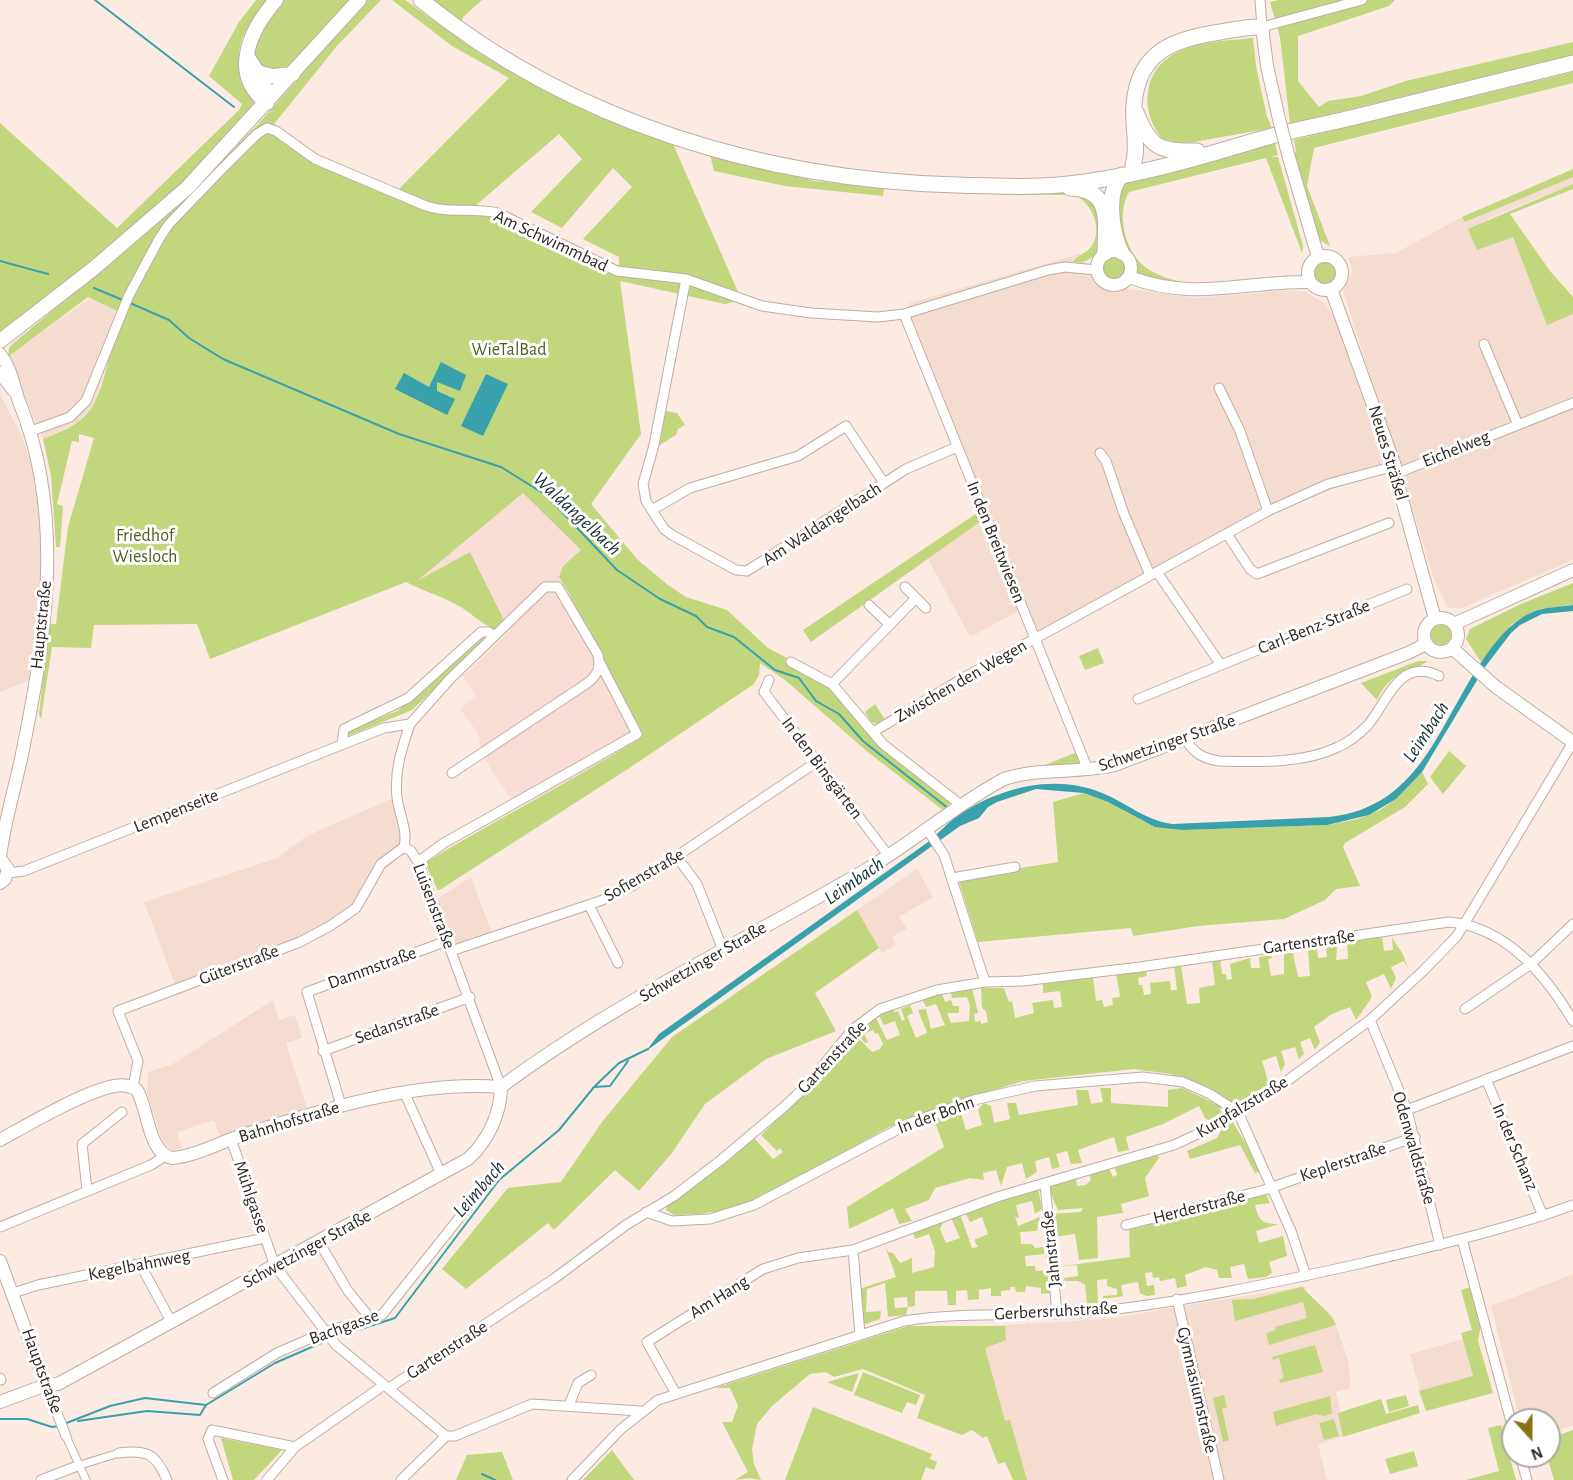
<!DOCTYPE html>
<meta charset="utf-8">
<style>
body{margin:0}
#map{position:relative;width:1573px;height:1480px;overflow:hidden;background:#fcebe2;font-family:"Alegreya Sans",sans-serif}
canvas{display:block}
.north{position:absolute;left:1501px;top:1408px;width:60px;height:60px;box-sizing:border-box;background:#fff;border:2px solid #aba9a7;border-radius:50%;rotate:159deg;font-size:16px;font-weight:700;line-height:24px;text-align:center;color:#2e2724}
.north::after{content:'';display:block;margin:auto;width:21px;height:27px;background:#897215;clip-path:polygon(50% 0,100% 100%,50% 72%,0 100%)}
</style>
<div id="map">
<canvas width="1573" height="1480"></canvas>
<div class="north">N</div>
</div>
<script>
const g = document.querySelector('canvas').getContext('2d');
g.lineJoin = 'round';
function paint(path, color) {
  g.fillStyle = color;
  g.fill(path, 'evenodd');
}
function strokePath(path, color, width, dash) {
  g.strokeStyle = color;
  g.lineWidth = width;
  g.lineCap = dash ? 'butt' : 'round';
  g.setLineDash(dash || []);
  g.stroke(path);
}
function label(font, color, halo, rows, align = 'center') {
  g.font = font + ' "Alegreya Sans",sans-serif';
  g.lineWidth = 6;
  g.setLineDash([]);
  g.textBaseline = 'middle';
  g.strokeStyle = halo;
  g.fillStyle = color;
  for (const [text, x, y, turn = 0] of rows) {
    g.save();
    g.translate(x, y);
    g.rotate((+turn || 0) * Math.PI / 180);
    g.textAlign = isNaN(turn) ? turn : align;
    if (halo) g.strokeText(text, 0, 0);
    g.fillText(text, 0, 0);
    g.restore();
  }
}
paint(new Path2D(`
 M1573,177v7l-86,35 26,17 34,88 26,-10v246l-112,48h-13l-13,-26 -92,-292 10,-19 -5,-14 48,-4 66,-36 3,5z
 M1079,254l20,31 9,5 17,-2 69,10 99,-8 11,1 22,13 9,15 53,150 -147,54 -202,117 -19,-30 -50,27 -42,-78 57,-43 -81,-202 6,-11z
 M90,298l27,13 -10,52 -12,41 -17,18 -35,17 -35,-82z
 M0,394l21,41 16,45 7,49 -7,117 -6,34 -31,12z
 M395,797l11,54 -21,18 -21,37 -17,16 -58,30 -111,40 -34,-90 133,-44 30,-22z
 M917,869l16,28 -34,20 8,12 -15,8 4,8 -14,8 -25,-43z
 M471,877l21,56 -36,12 -19,-46z
 M273,1000l6,20 16,-5 7,23 -16,5 21,65 -87,28 -6,-16 -37,12 5,16 -9,2 -6,-3 -5,-7 -15,-47 1,-21 25,-8z
 M1573,1274v151l-24,9v-14h-29l-29,-114z
 M1305,1286l2,8 26,22 15,44 2,18v10l-14,4 10,44 -28,8 9,36h-308l-46,-153 133,-8z
 M1463,1339l10,37 -53,15 -10,-37z`), '#f5dcd0');
paint(new Path2D(`
 M523,493l58,57 -18,16 -4,11 10,16 71,145 -54,35 -69,35 -34,-51 -5,-24 -18,-24 16,-13 -13,-20 47,-45 -40,-79 -58,33z`), '#f8ded6');
paint(new Path2D(`
 M256,0h13c-18,21 -38,44 -27,73 4,11 10,20 12,31l-67,75 -62,57 -125,96v-209l117,105 122,-118 3,-6 -33,-28 30,-54z
 M283,0h70l-65,66c-8,4 -15,5 -23,2 -28,-9 7,-57 18,-68z
 M367,0h14l-44,46 -63,78 52,36 73,29 110,-111 -57,-32 -60,-46h13l74,53 75,41 119,50 66,150 -1,7 -13,3 -105,-23 21,153 -50,70 46,55 31,26 18,12 41,13 41,38 47,25 58,59 1,9 76,62 -6,8 -75,-58 -84,-73 -25,-17 -1,12 -5,9 -123,83 -193,124 -13,-28c71,-44 145,-80 215,-125l-71,-145 -10,-16 4,-11 18,-16 -58,-57 -106,88 53,-29 36,72 -7,7c-19,-8 -24,-15 -40,-25 -17,-10 -36,-15 -53,-24l-196,77 -13,-35 -103,1 -3,23 -39,-1 -11,72 -2,-5 10,-90h7l12,-97 26,-89 -15,-4v8l-7,-1 -15,63 6,2 -3,41h-4l-5,-72 -8,-36c14,-6 29,-11 41,-22 22,-20 27,-77 33,-106l-29,-14 -80,60 1,-10 172,-144 78,-80zM559,134l23,25 -51,53 31,16 51,-60 19,19 -49,52 36,18v10l-121,-57 -23,-4z
 M432,0h50l-19,17 -1,7z
 M1278,0h117l-6,6 -91,30v45l21,26 9,-6 33,-5 45,-15 167,-39v13l-283,69 -10,-87 -10,-35z
 M1253,38l3,28 11,51 5,11 -89,16 -21,-5c-10,-13 -17,-31 -14,-47 8,-50 65,-50 105,-54z
 M1573,72v11l-259,65 -7,38 23,60 -11,-6 -27,-87 4,-1 -2,-12z
 M1275,143l3,12 -7,2h7l25,89 -1,7 -36,-95 -137,34c-14,24 -3,65 22,79 12,7 27,10 41,13l-52,-8 -7,-6 -1,-9 -11,-15 -5,-47 8,-18z
 M710,155l105,26 69,7 -1,8 -98,-10 -71,-15z
 M1573,169v8l-108,45 -3,-5z
 M1573,184v5l-63,25 40,57 23,26v17l-26,11 -34,-88 -36,13 -9,-21z
 M1074,191l10,2 13,13 5,41c-9,10 -15,17 -29,15 5,-7 13,-9 18,-15 13,-17 1,-45 -17,-52h-83z
 M1102 268a12 12 0 1 1 24 0a12 12 0 1 1-24 0Z
 M1313 273a12 12 0 1 1 24 0a12 12 0 1 1-24 0Z
 M666,411l11,2 8,12 -7,4 -2,6 -18,11z
 M977,513l4,8 -170,121 -8,-12z
 M1573,583v22l-33,4 -18,9 -10,6 -31,38 -15,-23 4,-10 51,-25z
 M1431 635a10 10 0 1 1 20 0a10 10 0 1 1-20 0Z
 M484,637l1,4 -73,69 -66,27 3,-7 48,-19z
 M1098,648l6,15 -19,7 -6,-14z
 M1418,661h10c-21,14 -37,9 -51,39l-16,-17z
 M875,704l10,16 -7,4 -7,-2 -6,-10z
 M1449,751l17,15 -23,28 -13,-17z
 M1077,752l5,13 -42,2z
 M1422,772l6,12 -23,23 -60,36 -2,4 17,39 -24,3 -11,11 -41,19 -86,7 -65,10 -2,-8 -153,14 -20,-64 100,-16 -5,-60 31,-9 24,9 37,20 38,8 144,-5 31,-6 22,-9 16,-11z
 M857,910l22,38 -64,45 21,38 -70,28 -61,45 -33,49 -33,38 -24,-21 -61,60 -6,-7 -82,66 -24,-20 66,-81 53,-6 41,-60 70,-85z
 M1382,935l2,16 9,-1 -1,-12 11,16 6,18 -5,-11 -13,6 5,11 -5,11 -7,-15 -18,8 6,15 -16,23 -6,-13 -18,7 -18,13 6,15 -5,8 -5,-12 -10,4 4,12 -5,5 -4,-12 -14,4 4,13 -4,8 -5,-16 -14,5 7,24 -23,15 -13,3 -23,-15 -39,-14 -37,-5 -111,12 -70,22 -64,24 -130,72 -35,11 -25,4 -25,1 -8,-5 2,-6 87,-65 18,20 10,-7 -3,-4 -3,3 -16,-16 50,-48 43,-53 18,18 8,-3 3,-5 -5,-11 -3,1 -2,-4 -9,4 4,8 -3,1 -8,-10 19,-15 11,22 13,-5 -5,-14 -11,4 -5,-9 14,-8 2,4 3,-1 4,10 3,-1 -4,-11 9,-4 3,8 -6,3 9,22 11,-5 -9,-23 8,-1 5,20 14,-4 -9,-21 -10,3 -4,-8 20,-5 3,8 6,-2 2,6h6v7h-12l4,10 18,-2 1,-15 -3,-9 -15,1 -1,-5 21,-5 6,25 -4,1 1,8 6,-1v3l7,-2 -2,-11 -4,-3 -1,-20h23l5,14 3,-1 3,17 19,-5 -2,-10 21,-3 1,8 8,-1 -2,-16 -17,2v-9l50,-7 3,24 6,-1 2,7 9,-2 -1,-7 8,-1 -4,-24 30,-3 1,6 -9,2 1,7h3l2,10 7,-1 -1,-11 20,-2 1,9h6l-3,-25h7l6,39 13,-1 -1,-15 16,-3 -3,-24 8,-2 2,15h4l1,6 5,-1 -2,-15 20,-6 1,10h9l-1,-11 12,-2 1,3 -4,1 3,17 13,-2v-21h9l5,24 12,-1 -2,-25 9,-4 1,11 9,-1 -1,-11 11,1 -1,13 12,-1 -1,-18z
 M1100,1088h11v15l57,4v-17l14,-2 38,18 1,10 -11,5 -5,-3 -6,-12 -36,18 -37,13 3,13 -11,2 -4,-15 -36,13 4,13 -11,1 -4,-13 -11,3 4,13 -8,2 -3,-12 -14,4 2,11 -11,7 -4,-16 -15,4 -6,19 -5,-16 -13,3 1,7 -14,-2 -35,10 -6,12 -24,9 7,12 -13,3 -6,-16 -44,21 -2,-22 97,-60 -10,-28 26,-9 6,20 16,-5 -4,-15 6,-7 7,3 3,17 16,-4 -3,-16h9l3,12 59,-10 -2,-15h12l3,14 12,-2z
 M1232,1121l30,49 -7,3 -15,-28 -50,14 -3,-8 30,-13 7,-13z
 M1157,1154l2,4 -14,20 4,18 -28,8 2,9 -26,4 1,41 -19,2 -4,-26 -22,3 -2,-23 30,-2 2,-4 -25,2 -9,-20 3,-4 24,-7 1,7 9,-1 5,-5 -2,-6 20,-6 4,9 4,-2 -2,-7z
 M1038,1188l4,21 -7,5 -3,-13 -16,4 3,13 -4,-1 3,9 22,-9 -3,14 -17,1 1,12h11l3,4 9,-1v7l-19,2 1,10h9l1,5 11,-1 4,23 -10,1v-6l-15,-2 -1,6h-9l-1,-5h-5v3l-9,1v5h-10v-8l-12,2v9l-11,1 -1,-10 -11,1v14h-8l-1,-14h-32v15l-7,1 -1,-10 -13,1 1,10 13,-1 -2,8 -18,2 -3,-34 -18,6 -1,23 15,-1 -1,8 -14,5 -3,-2 -4,-33 37,-12 -12,-34 4,9 5,1 7,10 12,-5v15l22,-6 1,-16 -6,-17 -14,5 -2,-7 31,-11 -4,8 6,14 14,-5 -9,-20 9,-4 12,34 6,-1 -4,-7 14,-6 -6,-17 -12,5 -5,-9z
 M1266,1194l4,9 -15,2c4,16 7,19 24,19l-23,7 3,12 24,-7 4,20 -18,6 3,11 -6,4 -18,2 -4,-15 -14,3 2,11h-13l-2,-8 -11,-3 -21,8 2,11 -10,2 -2,-10 -15,3 -1,-4 -6,1 -1,-6 -7,1 2,13 7,-1 1,10 -8,1 -7,-3 -2,-11 -17,3 2,11 -20,3v-3l14,-1v-6l-10,-3v-7l-10,1 1,24h-11l-2,-19 -7,-4h-13l-1,-3 14,-2 -1,-11 -21,2 74,-10 -1,-27z
 M1302,1287c9,10 30,27 34,38l-67,20 -3,-12 10,-3 -1,-3 32,-9 -4,-16 -68,19 -3,-21 21,-1z
 M1470,1287l11,37 -3,17 15,52 -67,18 -7,-20 54,-15 -12,-43 11,-3 -11,-40z
 M908,1326h97l1,14 -21,8 20,73 5,-1 17,60h-14l-8,-18 -7,2 -11,-28 -4,2 -11,-8 -10,5 -45,-17 8,-23 -62,-26 -29,8 -8,-5 -16,2 -38,32 -15,18 -5,25 2,15 7,16 -11,-2 -15,2 13,-8 -26,-50h10l6,-16 -8,-18h-15z
 M1315,1345l8,27 -43,11 -1,-3 5,-2 -5,-20 -6,2 -1,-3z
 M863,1372l57,23 -4,10 -9,-3 -5,11 -48,-18z
 M859,1373l-7,19 -25,-10z
 M1224,1395l3,12 -5,2 7,31 -6,2 -10,-44z
 M1406,1395l3,11 -20,6 -3,-12z
 M1330,1396l2,18 -9,2 -7,-2 -40,12 -3,-14z
 M1381,1399l5,15 32,-9 2,8 -77,24 -5,-24z
 M813,1407l119,47 -2,5 7,3 -3,8 -8,-3 -5,13h-136z
 M1334,1419l5,17 -15,4 -5,-17z
 M1501,1425l15,55h-50l33,-9 -11,-43z
 M1573,1430v50h-19l-7,-24h2v-17z
 M221,1438l61,12 -28,30h-21z
 M612,1450l22,30h-51z
 M1414,1451l4,15 -28,8 -5,-15z
 M502,1452l11,28h-57l11,-25z`), '#c1d67d');
paint(new Path2D(`
 M441,362l25,13 -6,16 -23,-9v9l18,8 -8,16 -52,-26 9,-16 25,14z
 M486,374l22,10 -25,52 -22,-10z
 M1573,605v6l-31,3 -22,11 -9,8 -26,34 -63,105 -26,27 -27,16 -42,10 -144,5 -28,-3 -47,-25 -24,-9 -48,-4 -39,13 -9,5 -9,11 -19,8 -314,225 13,-17 269,-192c10,-8 20,-20 31,-27 40,-27 95,-42 143,-22 25,10 44,28 71,31l156,-7c95,-10 111,-100 160,-166 12,-16 25,-31 44,-39 11,-5 27,-5 40,-7z`), '#38a1ab');
strokePath(new Path2D(`
 M95,0l139,107
 M0,261l48,13
 M94,288l31,13
 M130,303l39,17 20,18 34,21 176,75 102,33 45,28 71,75 43,29 36,17 11,11 27,10 41,33 24,8 17,23 23,13 24,27 86,68
 M594,1087l16,-1 18,-25
 M333,1338l62,-20 104,-138 60,-50 35,-43 25,-24 29,-14
 M0,1419h27l25,8 7,-1
 M78,1421l69,-10 53,4 6,-10
 M64,1424l46,-18 35,-8 61,7 69,-42 53,-23
 M482,1474l13,6`), '#38a1ab', 2);
const pedestrian = new Path2D(`
 M66,1436l20,44
 M80,1465l39,-12`);
const minor = new Path2D(`
 M1260,0l2,27 100,-27
 M686,279l-32,166 -11,39 3,17 18,28 8,6 64,35 11,1 159,-102 51,-22
 M904,314l184,456
 M1484,344l34,81
 M1219,388l21,43 28,80
 M31,431l39,-14 16,-16 43,-106 30,-56 10,-15 52,-54 36,-36 10,-6 9,3 39,28 111,47c24,8 47,1 72,7l119,58 69,8 76,27 49,7 67,4 26,-3 144,-44 17,-3 31,3
 M1100,453l6,8 18,53 26,61
 M1395,474l178,-71
 M652,510l38,-22 108,-32 48,-30 38,57
 M1227,534l23,35 7,5 132,-51
 M1157,572l64,93
 M905,587l11,11
 M869,605l20,19
 M791,662l41,22 51,60 78,61
 M769,680l-5,12 124,163
 M832,684l84,-86 10,10
 M1138,699l269,-110
 M410,724c-8,24 -16,47 -13,73 2,18 11,32 7,50l7,4 7,11 83,225
 M873,732l92,-55 303,-166 60,-27 67,-18
 M1185,739c10,15 17,19 34,22 39,1 84,3 119,-14 12,-5 21,-13 30,-22 19,-22 31,-69 71,-49
 M342,744l2,-15 64,-31 73,-66h8l5,4
 M927,829l17,26 41,127
 M677,857l20,27 26,66
 M418,862l26,-19 193,-109 -37,-71
 M8,873l16,-2 360,-143 26,-4 40,-45 95,-92h13l40,68c3,14 -1,21 -12,29l-134,89
 M952,878l63,-11
 M589,905l29,58
 M451,951l149,-50 34,-16 184,-124
 M1465,1009l66,-45 42,-40
 M1370,1020l37,90 33,135
 M323,1051l147,-54
 M1486,1079l57,137
 M133,1087l5,-26 -20,-50 182,-69 30,-16 26,-18 25,-44 23,-17
 M405,1094l36,80
 M341,1105l-34,-113 140,-51
 M1407,1110l166,-64
 M231,1139l44,127 61,79 110,91h9l77,-32 108,7
 M1045,1184l12,129
 M87,1190l-5,-46 40,-32
 M646,1212l26,9 38,-2 44,-14 156,-82 64,-23 61,-14 108,-9 40,5 27,12 28,18 53,119 15,45
 M1126,1225l138,-35 151,-53
 M0,1227l151,-62 14,-9
 M1462,1239l51,190
 M319,1242l29,49 22,27
 M140,1264l32,59
 M13,1293l25,-8 227,-47
 M1177,1299l42,181
 M860,1335l-7,-85 144,-53 177,-52 45,-21 61,-38 90,-66 53,-49 34,-35 116,-194
 M0,1378l1,2
 M46,1385l20,51
 M389,1388l166,-110 71,-53 48,-29 47,-36 64,-54 22,-21 45,-55 28,-21 57,-19 48,-8 38,-1 117,-14 309,-45c56,5 97,53 124,99
 M213,1393l64,-40 48,-21 57,-17 112,-141
 M676,1394l-29,-52 116,-73 35,-11 55,-8
 M569,1405l9,-22 13,-8
 M119,1453c28,-4 37,1 48,27
 M1520,1456l7,24
 M41,1480l39,-15
 M223,1480l-15,-41 4,-9 83,17
 M267,1480l28,-33 89,-62
 M401,1480l45,-44
 M572,1480l49,-51 37,-29 246,-79c61,-10 124,-4 186,-9 91,-9 183,-29 273,-49 70,-17 142,-33 210,-58`);
const tertiary = new Path2D(`
 M1262,27l5,39 12,53
 M1288,154l30,103
 M1097 268a17 17 0 1 1 34 0a17 17 0 1 1-34 0Z
 M1308 273a17 17 0 1 1 34 0a17 17 0 1 1-34 0Z
 M1129,277c68,25 113,4 180,5
 M1331,289l64,177v8l40,145
 M0,354c12,15 13,32 20,50 46,114 25,238 1,355 -7,32 -17,65 -21,98
 M0,373l14,18
 M1424 635a17 17 0 1 1 34 0a17 17 0 1 1-34 0Z
 M1454,624l119,-54
 M1452,648l44,39 77,55
 M0,858l8,11 -3,10 -5,4
 M501,1087c111,-83 243,-146 363,-216 48,-28 91,-66 140,-92 36,-12 74,-5 111,-14l293,-112 18,-9
 M0,1140c27,-15 87,-50 115,-54 9,-2 15,0 22,4 11,18 11,63 35,68 25,-2 50,-17 74,-24 78,-25 172,-54 255,-47
 M0,1261l46,124
 M0,1402l46,-17 12,-1 410,-225c20,-18 33,-46 33,-72`);
const secondary = new Path2D(`
 M247,56l17,26 3,21
 M257,72l15,4 21,-2
 M267,103c-39,-30 -16,-74 9,-103
 M0,341l93,-72 94,-81 172,-188`);
const primary = new Path2D(`
 M421,0c150,122 344,180 535,185 35,1 68,3 103,0 67,-6 132,-25 195,-44 33,-10 68,-16 101,-24 73,-18 145,-36 218,-54
 M1136,112c14,36 23,40 61,39
 M1133,165c6,-17 -1,-42 1,-60 4,-54 40,-66 86,-73 14,-2 28,-6 42,-5
 M1070,188c43,1 35,34 35,65
 M1121,252c-9,-20 -16,-60 1,-77`);
strokePath(pedestrian, '#beaea5', 9);
strokePath(minor, '#beaea5', 11);
strokePath(tertiary, '#beaea5', 14);
strokePath(secondary, '#beaea5', 16);
strokePath(primary, '#beaea5', 17);
strokePath(pedestrian, '#fff', 7);
strokePath(minor, '#fff', 9);
strokePath(tertiary, '#fff', 12);
strokePath(secondary, '#fff', 14);
strokePath(primary, '#fff', 15);
const tertiaryBridge = new Path2D(`
 M1279,119l9,35`);
strokePath(tertiaryBridge, '#beaea5', 14, []);
strokePath(tertiaryBridge, '#fff', 12);
label('18px', '#2e2724', '#fff', [
 ["Am Schwimmbad",551,241,25],
 ["Eichelweg",1456,449,-22],
 ["Neues Sträßel",1388,453,73],
 ["Am Waldangelbach",822,524,-33],
 ["In den Breitwiesen",996,542,68],
 ["Hauptstraße",41,625,-84],
 ["Carl-Benz-Straße",1314,627,-22],
 ["Zwischen den Wegen",961,681,-30],
 ["Schwetzinger Straße",1167,743,-19],
 ["In den Binsgärten",822,768,53],
 ["Lempenseite",176,811,-22],
 ["Sofienstraße",644,875,-30],
 ["Luisenstraße",434,906,69],
 ["Gartenstraße",1309,942,-8],
 ["Schwetzinger Straße",703,962,-30],
 ["Güterstraße",239,965,-21],
 ["Dammstraße",372,968,-20],
 ["Sedanstraße",397,1024,-20],
 ["Gartenstraße",832,1057,-47],
 ["Kurpfalzstraße",1242,1107,-31],
 ["In der Bohn",936,1115,-20],
 ["Bahnhofstraße",289,1122,-17],
 ["In der Schanz",1515,1147,67],
 ["Odenwaldstraße",1414,1148,74],
 ["Keplerstraße",1343,1162,-19],
 ["Mühlgasse",251,1197,71],
 ["Herderstraße",1199,1207,-14],
 ["Schwetzinger Straße",307,1249,-29],
 ["Jahnstraße",1051,1249,-96],
 ["Kegelbahnweg",139,1265,-11],
 ["Am Hang",719,1297,-32],
 ["Gerbersruhstraße",1056,1311,-3],
 ["Bachgasse",344,1327,-20],
 ["Gartenstraße",447,1350,-33],
 ["Hauptstraße",42,1371,70],
 ["Gymnasiumstraße",1197,1390,77]
]);
label('18px', '#515e1d', '#fff', [
 ["WieTalBad",509,350],
 ["Friedhof",145,536],
 ["Wiesloch",145,557]
]);
label('italic 20px', '#1a3134', '#fff', [
 ["Waldangelbach",577,514,43],
 ["Leimbach",1426,732,-57],
 ["Leimbach",854,881,-35],
 ["Leimbach",479,1189,-49]
]);
</script>
